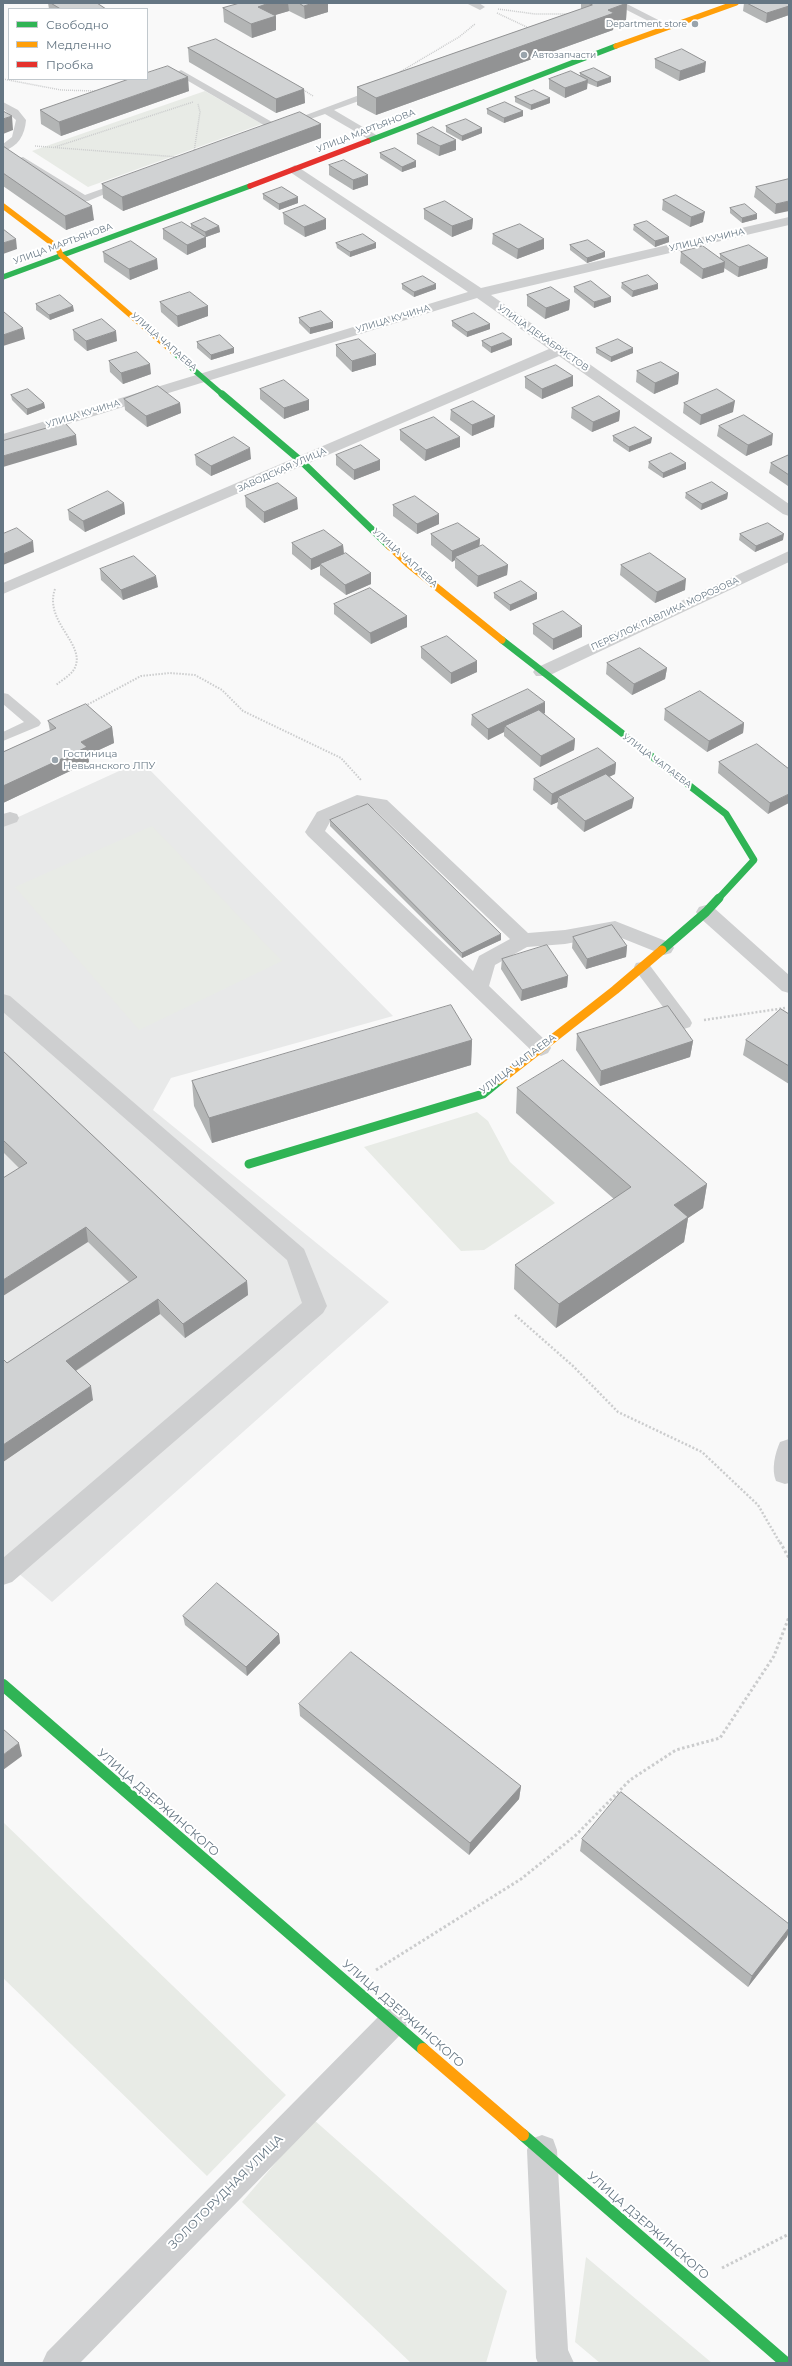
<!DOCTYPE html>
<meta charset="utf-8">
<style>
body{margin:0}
#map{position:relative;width:792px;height:2366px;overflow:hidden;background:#f9f9f9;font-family:Montserrat,sans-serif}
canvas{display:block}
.frame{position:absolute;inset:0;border:4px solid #657683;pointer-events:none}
.legend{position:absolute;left:8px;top:8px;width:140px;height:72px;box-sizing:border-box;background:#fff;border:1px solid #c1c8cd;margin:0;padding:5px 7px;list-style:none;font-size:12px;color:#657683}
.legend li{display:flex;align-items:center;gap:8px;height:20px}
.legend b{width:20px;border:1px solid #c1c8cd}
</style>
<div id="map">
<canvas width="792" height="2366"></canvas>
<div class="frame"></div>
<ul class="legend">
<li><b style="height:5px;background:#30b455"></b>Свободно</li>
<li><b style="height:5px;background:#ff9f0a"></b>Медленно</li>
<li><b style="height:5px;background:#e5322d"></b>Пробка</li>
</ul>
</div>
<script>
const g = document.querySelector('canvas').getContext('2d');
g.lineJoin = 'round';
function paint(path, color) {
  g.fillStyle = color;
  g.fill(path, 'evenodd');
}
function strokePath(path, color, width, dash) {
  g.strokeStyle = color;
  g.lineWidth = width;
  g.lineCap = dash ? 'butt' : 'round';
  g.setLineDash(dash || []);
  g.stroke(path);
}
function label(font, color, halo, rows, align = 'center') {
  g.font = font + ' Montserrat,sans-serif';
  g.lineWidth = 4;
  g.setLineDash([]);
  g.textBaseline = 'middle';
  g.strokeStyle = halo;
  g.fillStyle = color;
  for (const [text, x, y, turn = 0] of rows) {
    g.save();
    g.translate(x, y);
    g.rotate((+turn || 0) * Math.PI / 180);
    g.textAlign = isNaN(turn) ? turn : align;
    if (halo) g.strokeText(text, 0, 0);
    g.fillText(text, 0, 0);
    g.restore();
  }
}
paint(new Path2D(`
 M141,761l252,255 -222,62 -18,32 236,192 -337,300 -49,-42v-736z`), '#e8e9e9');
paint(new Path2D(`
 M205,91l57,33 -174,63 -56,-36z
 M152,826l130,135 -143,69 -124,-143z
 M477,1112l11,9 22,41 45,41 -71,47 -23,1 -97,-104z
 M3,1822l283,273 -79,81 -204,-198z
 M313,2119l194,172 -21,72h-75l-169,-161z
 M586,2257l126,106h-112l-25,-21z`), '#e8ebe6');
strokePath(new Path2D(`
 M498,9l37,5h34
 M497,13l34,16
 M393,76l66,-39 16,-13
 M3,79l58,11 34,1
 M302,89l11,7
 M35,146l143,11
 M55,147l138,-45
 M194,152l6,-40 -2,-8`), '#cbcccd', 1.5, [1, 1]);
strokePath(new Path2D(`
 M55,589c-12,34 35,57 18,82 -4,5 -12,10 -17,14
 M85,706l56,-30 29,-3 25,2 27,15 21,21 98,47 20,22`), '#cbcccd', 2, [1.5, 1.5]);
strokePath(new Path2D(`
 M704,1020l81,-12
 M515,1315l58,51 45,46 84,40 56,53 22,38`), '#cbcccd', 2.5, [2, 2]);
strokePath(new Path2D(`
 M780,1542l9,16
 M376,1970l145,-91 55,-44 54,-55 46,-30 44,-12 54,-82 15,-39
 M722,2268l67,-34`), '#cbcccd', 3, [2.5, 2.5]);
paint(new Path2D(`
 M466,3h13l6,4 -5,3z
 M613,3h12l47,24 -8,2z
 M181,70l98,56 1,2 -15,7h-8v-4l10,-4 -89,-52 -2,-2z
 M378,88l5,3 -2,2 -47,17 44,26v4h-8l-45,-26 -38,13 -5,-3z
 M3,102l15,8 8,10c-1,15 -8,27 -23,31v-7l9,-7 4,-17 -13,-11z
 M23,157l62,38 39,-14 5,3 -41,17h-8l-61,-39v-4z
 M3,693l5,1 31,26 2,3 -2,3 -36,15v-9l21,-10 -21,-18z
 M642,962l6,1 42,56 2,4 -2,4 -6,2 -6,-2 -42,-56 -2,-4 2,-4z`), '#cecfd0');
paint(new Path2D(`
 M295,165l186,123 308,-71v8l-298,70 298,209v12l-6,-2 -224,-158 -556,238v-11l546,-234 -72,-51 -474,146v-10l465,-142 -178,-120 -2,-3z
 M789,551v11l-241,114h-12l-3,-4 3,-4z
 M357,795l30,5 141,133 37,-3 50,-9 56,22 3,5 -3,5 -7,2 -50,-20 -49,9 -38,3 -32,18 -6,21 59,57 3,5 -3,5 -7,3 -7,-3 -226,-217 -3,-4 12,-20zM359,807l15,2 136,130 -31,17 -6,15 -148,-140 6,-11z
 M10,812l7,2 2,4 -2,4 -14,5v-13z
 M706,905l7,2 76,68v18l-7,-2 -83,-74 -3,-5 3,-5z
 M3,994l7,2 294,253 23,57 -4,7 -311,269 -9,3v-27l299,-255 -15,-43 -284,-248z
 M789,1439v44l-4,1 -9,-3c-5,-11 -1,-28 4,-39z
 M394,2006l10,5 5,10 -5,10 -324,332h-38l5,-11 337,-341z
 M542,2135l11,4 4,11 11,200 6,13h-36l-2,-5 -9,-208 4,-11z`), '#cecfd0');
strokePath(new Path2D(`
 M368,141l248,-95
 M3,277l247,-91
 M173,352l50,43`), '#30b455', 5.5);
strokePath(new Path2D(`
 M222,394l79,67 88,85
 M502,640l224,174 28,46 -36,39`), '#30b455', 7);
strokePath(new Path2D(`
 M662,950l44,-38 13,-14
 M249,1164l234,-70 17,-14`), '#30b455', 9);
strokePath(new Path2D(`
 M3,1685l420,364
 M523,2135l263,228`), '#30b455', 12);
strokePath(new Path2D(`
 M616,46l120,-43
 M3,206l54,41 4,8 112,97`), '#ff9f0a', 5.5);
strokePath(new Path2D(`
 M389,546l19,18 94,76`), '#ff9f0a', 7);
strokePath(new Path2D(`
 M500,1080l115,-90 47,-40`), '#ff9f0a', 9);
strokePath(new Path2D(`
 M423,2049l100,86`), '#ff9f0a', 12);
strokePath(new Path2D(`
 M250,186l118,-45`), '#e5322d', 5.5);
paint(new Path2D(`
 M48,3h49l9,6h-57z
 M234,3h94v9l-23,7 -16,-8 -15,4 2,15 -24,8 -28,-16 -1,-14 12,-3z
 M581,3h46l-1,17 -12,4 -1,6 -237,85 -19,-10v-18l224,-78z
 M744,3h45v12l-23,8 -23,-12z
 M188,48l116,41 1,14 -29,10 -87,-51z
 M655,59l50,13 -26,9 -24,-13z
 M580,73l31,4v5l-14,5 -10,-4v6l-22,9 -16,-9v-10l31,-3z
 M189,91l-128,45 -20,-12 -1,-14z
 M515,97l35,1v5l-19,7 -16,-8z
 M487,109l36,2v5l-19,7 -17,-9z
 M321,124v14l-198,73 -20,-13 -1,-14z
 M446,126l36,2v5l-20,8 -16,-9z
 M417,134l39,6v10l-17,6 -22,-12z
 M3,146l91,74 -28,10 -63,-44z
 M380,153l36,8v6l-14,5 -22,-14z
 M329,165l39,20 -15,5 -24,-15z
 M789,179l-14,35 -21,-17 2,-10z
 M263,194l35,9 -19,7 -16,-11z
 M663,200l40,22 -13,5 -28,-17z
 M730,208l27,11 -15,4 -12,-10z
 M424,209l49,10 -1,10 -20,8 -28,-18z
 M283,213l43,16 -21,8 -21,-13z
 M191,224l28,2 1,6 -14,5v10l-19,8 -24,-16v-10l28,-1z
 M634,225l35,12v5l-14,5 -22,-17z
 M493,234l51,5v10l-27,10 -25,-15z
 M336,243h40v5l-26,9 -13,-9z
 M570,245l35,7v5l-18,6 -17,-13z
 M103,252l55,17 -28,11 -26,-18z
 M681,252l39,6v-4l48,4 -1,10 -29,9 -14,-9v4l-22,7 -22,-16z
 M622,283l36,6 -26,8 -11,-9z
 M402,284l34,5 -22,8 -12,-8z
 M574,287l37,15 -17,6 -20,-16z
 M527,295l43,5 -1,10 -24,9 -18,-13z
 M160,302l48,4v10l-30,11 -17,-15z
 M36,304l38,7 -24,9 -14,-10z
 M299,318l34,4v6l-23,6 -11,-11z
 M452,321l38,3v5l-23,8 -15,-11z
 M73,330l44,11 -30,10 -13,-11z
 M482,341l30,4 -21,8 -9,-7z
 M197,342l37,6v5l-23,7 -14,-12z
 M336,345l40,20 -24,7 -16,-16z
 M596,348l37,5 -22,9 -15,-9z
 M109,361l42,13 -28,10 -13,-12z
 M637,371l42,2 -1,11 -24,10 -18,-12z
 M573,376v10l-31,13 -17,-11v-11z
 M260,389l49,11v10l-25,9 -24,-20z
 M11,395l33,8 1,5 -18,7 -15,-15z
 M124,399l56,4 1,10 -34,14 -22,-17z
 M684,403l49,9 -33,13 -17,-12z
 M572,408l48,3 -1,10 -27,11 -21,-14z
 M451,410l43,17 -22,9 -22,-16z
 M719,426l53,19 -26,11 -29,-20z
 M400,430l60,17 -35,14 -25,-21z
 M613,436l38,7 -22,9 -16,-11z
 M195,455l56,4 -40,17 -15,-11z
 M336,455l44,5v10l-26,10 -18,-15z
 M789,455v30l-1,1 -19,-13 2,-10z
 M649,462l37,1v6l-23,9 -15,-10z
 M686,493h42l-1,6 -26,11 -16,-12z
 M245,496l53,13 -34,14 -18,-16z
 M124,503l1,11 -40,18 -16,-12 -1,-10z
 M393,505l46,19 -22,10 -24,-18z
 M431,534l49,5 -1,8 29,18 -1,10 -30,12 -22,-19v-8l-3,2 -21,-17z
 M740,534l43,6 -28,12 -16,-12z
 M292,543l51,2 1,9 27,19v11l-25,11 -26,-20v-9l-9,4 -19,-16z
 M621,565l64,25 -30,13 -35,-28z
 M100,569l58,18 -35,13 -22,-20z
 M494,593l43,6 -27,12 -16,-13z
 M334,604l73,12v11l-36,17 -37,-30z
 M533,624l49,13 -29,13 -20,-16z
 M421,647l56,14v11l-26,12 -30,-26z
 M607,663l60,5 -2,11 -33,16 -26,-21z
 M665,709l79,14 -1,10 -36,19 -43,-32z
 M545,713l-1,1 31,25 -1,11 -34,17 -36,-31v-4l-16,8 -17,-15 1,-10z
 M48,721l64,6 2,16 -26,12 1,7 -86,41v-51l47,-21z
 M719,762l70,7 -21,45 -50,-41z
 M616,763l-1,11 -6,3 23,31 -48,24 -27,-24 1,-6 -7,3 -18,-15 1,-11z
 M330,820l171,120 -39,18 -132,-132z
 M573,937l54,9 -1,11 -40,12 -14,-21z
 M502,959l66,17 -1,11 -46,14 -20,-32z
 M789,1014v70l-46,-29 3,-15z
 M577,1034l116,7 -3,16 -90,29 -24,-36z
 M472,1040l-1,25 -259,78 -18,-37 -2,-25z
 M3,1051l244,230 1,14 -63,43 -25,-24 -84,57 17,29 -90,62v-103l4,4 122,-81 -41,-40 -69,-74 -16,-16z
 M517,1088l190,96 -4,24 -15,10 -4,24 -128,86 -42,-39 1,-24 99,-66 -98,-86z
 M183,1616l96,18 1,9 -33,33 -62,-51z
 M299,1704l222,82 -2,13 -50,56 -169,-139z
 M582,1839l207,85v7l-2,6 -39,50 -168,-136z`), '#b3b5b5');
paint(new Path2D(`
 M269,3h19l1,8 -30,9 -1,-13z
 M313,3h15v9l-23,7 -1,-13z
 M627,3l-1,17 -12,4 -1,6 -237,85v-17l232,-88z
 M789,6v9l-23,8 1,-10z
 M276,16v14l-24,8 -1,-14z
 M706,62l-1,10 -26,9 1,-10z
 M188,77l1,14 -128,45 -2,-14z
 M611,77v5l-14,5v-5z
 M588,80l-1,9 -22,9v-10z
 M304,89l1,14 -29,10v-14z
 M550,98v5l-19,7v-5z
 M523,111v5l-19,7v-5z
 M12,116l1,14 -10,4v-15z
 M321,124v14l-198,73 -1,-14z
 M482,128v5l-20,8v-5z
 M456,140v10l-17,6 1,-10z
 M416,161v6l-14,5v-5z
 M368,175v10l-15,5v-10z
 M298,197v6l-19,7v-6z
 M789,201v10l-14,3 1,-10z
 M92,206l2,14 -28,10 -1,-14z
 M705,212l-2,10 -13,5 1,-10z
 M757,214v5l-15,4v-5z
 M326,219v10l-21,8 -1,-10z
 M473,219l-1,10 -20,8v-11z
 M219,226l1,6 -14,5v10l-19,8v-10l19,-8 -1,-5z
 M669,237v5l-14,5v-6z
 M16,239l1,10 -14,5v-11z
 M544,239v10l-27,10 1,-10z
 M376,243v5l-26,9v-5z
 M605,252v5l-18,6v-5z
 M768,258l-1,10 -29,9 1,-10z
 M157,259l1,10 -28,11 -1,-11z
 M725,262l-1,10 -22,7 1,-10z
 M436,284v5l-22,8v-5z
 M658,284v5l-26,8 1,-6z
 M611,297v5l-17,6v-6z
 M570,300l-1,10 -24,9 1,-11z
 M73,306l1,5 -24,9 -1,-5z
 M208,306v10l-30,11 -1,-11z
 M333,322v6l-23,6v-6z
 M490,324v5l-23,8v-5z
 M23,328l2,11 -22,7v-11z
 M116,331l1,10 -30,10 -1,-10z
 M512,339v6l-21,8v-6z
 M234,348v5l-23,7v-5z
 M633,348v5l-22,9v-5z
 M376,354v11l-24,7v-11z
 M150,364l1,10 -28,10 -2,-11z
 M679,373l-1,11 -24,10 1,-11z
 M573,376v10l-31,13v-10z
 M309,400v10l-25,9v-11z
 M735,401l-2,11 -33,13 1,-10z
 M44,403l1,5 -18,7v-6z
 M180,403l1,10 -34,14 -1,-11z
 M620,411l-1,10 -27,11 1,-10z
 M495,416l-1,11 -22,9v-11z
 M773,434l-1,11 -26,11 2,-11z
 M76,435l1,10 -74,22v-11z
 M460,437v10l-35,14 1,-11z
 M652,438l-1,5 -22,9v-5z
 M250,448l1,11 -40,17v-10z
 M380,460v10l-26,10v-10z
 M686,463v6l-23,9v-5z
 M789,476v9l-1,1z
 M728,493l-1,6 -26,11 1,-6z
 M297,498l1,11 -34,14v-11z
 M124,503l1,11 -40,18 -2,-11z
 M439,514v10l-22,10v-10z
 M784,534l-1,6 -28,12 1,-6z
 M480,539l-1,11 -24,7v3l-3,2v-11z
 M33,541l1,11 -31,13v-11z
 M343,545l1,11 -24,8v2l-9,4v-11z
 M508,565l-1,10 -30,12 1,-11z
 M371,573v11l-25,11 -1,-10z
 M156,576l2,11 -35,13 -2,-10z
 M686,579l-1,11 -30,13 2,-11z
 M537,593v6l-27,12v-6z
 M407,616v11l-36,17 -1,-11z
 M582,626v11l-29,13v-11z
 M477,661v11l-26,12v-11z
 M667,668l-2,11 -33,16 2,-11z
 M545,702v11l-36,17 -4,-4 -1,6 -16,8v-11z
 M744,723l-1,10 -36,19 2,-11z
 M112,727l2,16 -26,12 1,7 -86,41v-17l78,-44z
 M575,739l-1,11 -34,17 1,-11z
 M616,763l-1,11 -54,26 -3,-3v5l-7,3 1,-11z
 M789,794v9l-21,11 2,-11z
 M634,798l-2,10 -48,24 1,-11z
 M501,934v6l-39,18v-5z
 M627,946l-1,11 -40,12 1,-10z
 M568,976l-1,11 -46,14 1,-11z
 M472,1040l-1,25 -259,78 -3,-25z
 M693,1041l-3,16 -90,29 1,-15z
 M707,1184l-4,24 -15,10 -4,24 -128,86 3,-24 115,-99z
 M86,1227l2,15 -85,54v-16z
 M247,1281l1,14 -63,43 -2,-14z
 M158,1299l2,15 -91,61 -3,-14z
 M91,1386l2,14 -90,62v-17z
 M279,1634l1,9 -33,33 -1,-9z
 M19,1743l3,13 -19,14v-15z
 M521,1786l-2,13 -50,56 1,-12z
 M789,1928v3l-2,6 -39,50 4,-11z`), '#929394');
const building = new Path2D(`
 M51,3h46l9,6h-45z
 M240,3h29l-11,4 18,9 -25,8 -28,-16z
 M299,3h14l-9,3z
 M588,3h39l-19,7 6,3 -238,85 -19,-11 235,-82z
 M747,3h42v3l-22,7z
 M216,39l88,50 -28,10 -88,-51z
 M682,49l24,13 -26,9 -25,-12z
 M168,66l20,11 -129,45 -19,-12 89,-31h18v-6z
 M594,68l17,9 -14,5 -17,-9z
 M571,71l17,9 -23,8 -16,-9z
 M534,90l16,8 -19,7 -16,-8z
 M505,102l18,9 -19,7 -17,-9z
 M3,111l9,5 -9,3z
 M300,112l21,12 -199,73 -20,-13z
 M466,119l16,9 -20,8 -16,-10z
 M433,127l23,13 -16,6 -23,-12z
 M3,146l89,60 -27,10 -62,-43z
 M395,148l21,13 -14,6 -22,-14z
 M344,160l24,15 -15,5 -24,-15z
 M789,179v22l-13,3 -20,-17z
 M282,187l16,10 -19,7 -16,-10z
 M676,195l29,17 -14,5 -28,-17z
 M445,201l28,18 -21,7 -28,-17z
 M745,204l12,10 -15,4 -12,-10z
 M305,205l21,14 -22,8 -21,-14z
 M205,218l14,8 -14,6 -14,-8z
 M647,221l22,16 -14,4 -21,-16z
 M182,222l24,15 -19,8 -24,-16z
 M520,224l24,15 -26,10 -25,-15z
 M3,229l13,10 -13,4z
 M363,234l13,9 -26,9 -14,-9z
 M588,240l17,12 -18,6 -17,-13z
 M131,241l26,18 -28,10 -26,-17z
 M749,245l19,13 -29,9 -19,-13z
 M703,246l22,16 -22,7 -22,-17z
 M648,275l10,9 -25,7 -11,-8z
 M423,276l13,8 -22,8 -12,-8z
 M591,281l20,16 -17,5 -20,-15z
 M551,287l19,13 -24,8 -19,-13z
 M190,292l18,14 -31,10 -17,-14z
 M60,295l13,11 -24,9 -13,-11z
 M321,311l12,11 -23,6 -11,-10z
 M3,312h1l19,16 -20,7z
 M474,313l16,11 -23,8 -15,-11z
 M102,319l14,12 -30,10 -13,-11z
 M503,333l9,6 -21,8 -9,-6z
 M220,335l14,13 -23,7 -14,-13z
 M359,339l17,15 -24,7 -16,-16z
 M618,339l15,9 -22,9 -15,-9z
 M137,352l13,12 -29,9 -12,-12z
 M661,362l18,11 -24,10 -18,-12z
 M556,365l17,11 -31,13 -17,-12z
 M284,380l25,20 -25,8 -24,-19z
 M158,386l22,17 -34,13 -22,-17z
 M28,389l16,14 -17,6 -16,-14z
 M717,389l18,12 -34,14 -17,-12z
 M599,396l21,15 -27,11 -21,-14z
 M473,401l22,15 -23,9 -21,-15z
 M744,415l29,19 -25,11 -29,-19z
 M434,417l26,20 -34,13 -26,-20z
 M65,423l11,12 -73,21v-15z
 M635,427l17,11 -23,9 -16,-11z
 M234,437l16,11 -39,18 -16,-11z
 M361,445l19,15 -26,10 -18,-15z
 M671,453l15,10 -23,10 -14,-11z
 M789,455v20l-18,-12z
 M712,482l16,11 -26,11 -16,-11z
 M278,483l19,15 -33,14 -19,-16z
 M108,491l16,12 -41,18 -15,-11z
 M415,496l24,18 -22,10 -24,-19z
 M458,523l22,16 -28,12 -21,-17z
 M768,523l16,11 -28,12 -16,-12z
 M17,528l16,13 -30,13v-20z
 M324,530l19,15 -32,14 -19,-16z
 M483,545l25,20 -30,11 -23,-19z
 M346,553l25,20 -26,12 -25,-21z
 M650,553l36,26 -29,13 -36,-27z
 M134,556l22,20 -35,14 -21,-21z
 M521,581l16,12 -27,12 -16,-12z
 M370,588l37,28 -37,17 -36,-29z
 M563,611l19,15 -29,13 -20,-15z
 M447,636l30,25 -26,12 -30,-26z
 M640,648l27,20 -33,16 -27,-21z
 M528,689l17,13 -57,27 -16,-14z
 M700,691l44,32 -35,18 -44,-32z
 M86,704l26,23 -31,15 6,5 -84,39v-34l53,-24 -8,-7z
 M539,710l36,29 -34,17 -36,-30z
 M757,744l32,25v25l-19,9 -51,-41z
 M598,748l18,15 -64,31 -18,-15z
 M606,774l28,24 -49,23 -27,-24z
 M368,804l133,130 -39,19 -132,-133z
 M612,925l15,21 -40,13 -14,-22z
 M547,945l21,31 -46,14 -20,-31z
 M451,1005l21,35 -263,78 -17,-37z
 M668,1006l25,35 -92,30 -24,-37z
 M781,1009l8,5v52l-43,-26z
 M3,1051l244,230 -64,43 -25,-25 -92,62 25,25 -88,59v-86l4,4 130,-86 -51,-50 -83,53v-102l24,-15 -24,-23z
 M563,1060l144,124 -33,21 14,12 -129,87 -44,-39 116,-78 -114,-99z
 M217,1583l62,51 -33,33 -63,-51z
 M351,1652l170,134 -51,57 -171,-139z
 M3,1729l16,14 -16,12z
 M621,1792l168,132v4l-37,48 -170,-137z`);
paint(building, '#d0d2d3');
strokePath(building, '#929394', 1);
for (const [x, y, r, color] of [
 [695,24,4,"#99a4ac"],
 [524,55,4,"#99a4ac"],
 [55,760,4,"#99a4ac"]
]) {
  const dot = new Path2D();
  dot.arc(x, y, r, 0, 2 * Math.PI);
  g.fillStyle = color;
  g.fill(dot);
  strokePath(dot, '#fff', 1.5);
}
label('9px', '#657683', '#fff', [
 ["Department store",687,24],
 ["Автозапчасти",532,55,"left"]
], 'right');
label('9px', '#657683', '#fff', [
 ["УЛИЦА МАРТЬЯНОВА",366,131,-21],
 ["УЛИЦА КУЧИНА",707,240,-13],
 ["УЛИЦА МАРТЬЯНОВА",63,244,-20],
 ["УЛИЦА КУЧИНА",393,319,-17],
 ["УЛИЦА ДЕКАБРИСТОВ",543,338,35],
 ["УЛИЦА ЧАПАЕВА",164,342,41],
 ["УЛИЦА КУЧИНА",83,414,-17],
 ["ЗАВОДСКАЯ УЛИЦА",282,470,-24],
 ["УЛИЦА ЧАПАЕВА",405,558,42],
 ["ПЕРЕУЛОК ПАВЛИКА МОРОЗОВА",665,614,-25],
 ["УЛИЦА ЧАПАЕВА",657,761,37]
]);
label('10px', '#657683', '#fff', [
 ["Гостиница",63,754],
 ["Невьянского ЛПУ",63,766]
], 'left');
label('10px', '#657683', '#fff', [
 ["УЛИЦА ЧАПАЕВА",518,1064,-37]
]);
label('12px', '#657683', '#fff', [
 ["УЛИЦА ДЗЕРЖИНСКОГО",158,1803,41],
 ["УЛИЦА ДЗЕРЖИНСКОГО",403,2014,41],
 ["ЗОЛОТОРУДНАЯ УЛИЦА",226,2192,-45],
 ["УЛИЦА ДЗЕРЖИНСКОГО",648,2226,41]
]);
</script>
